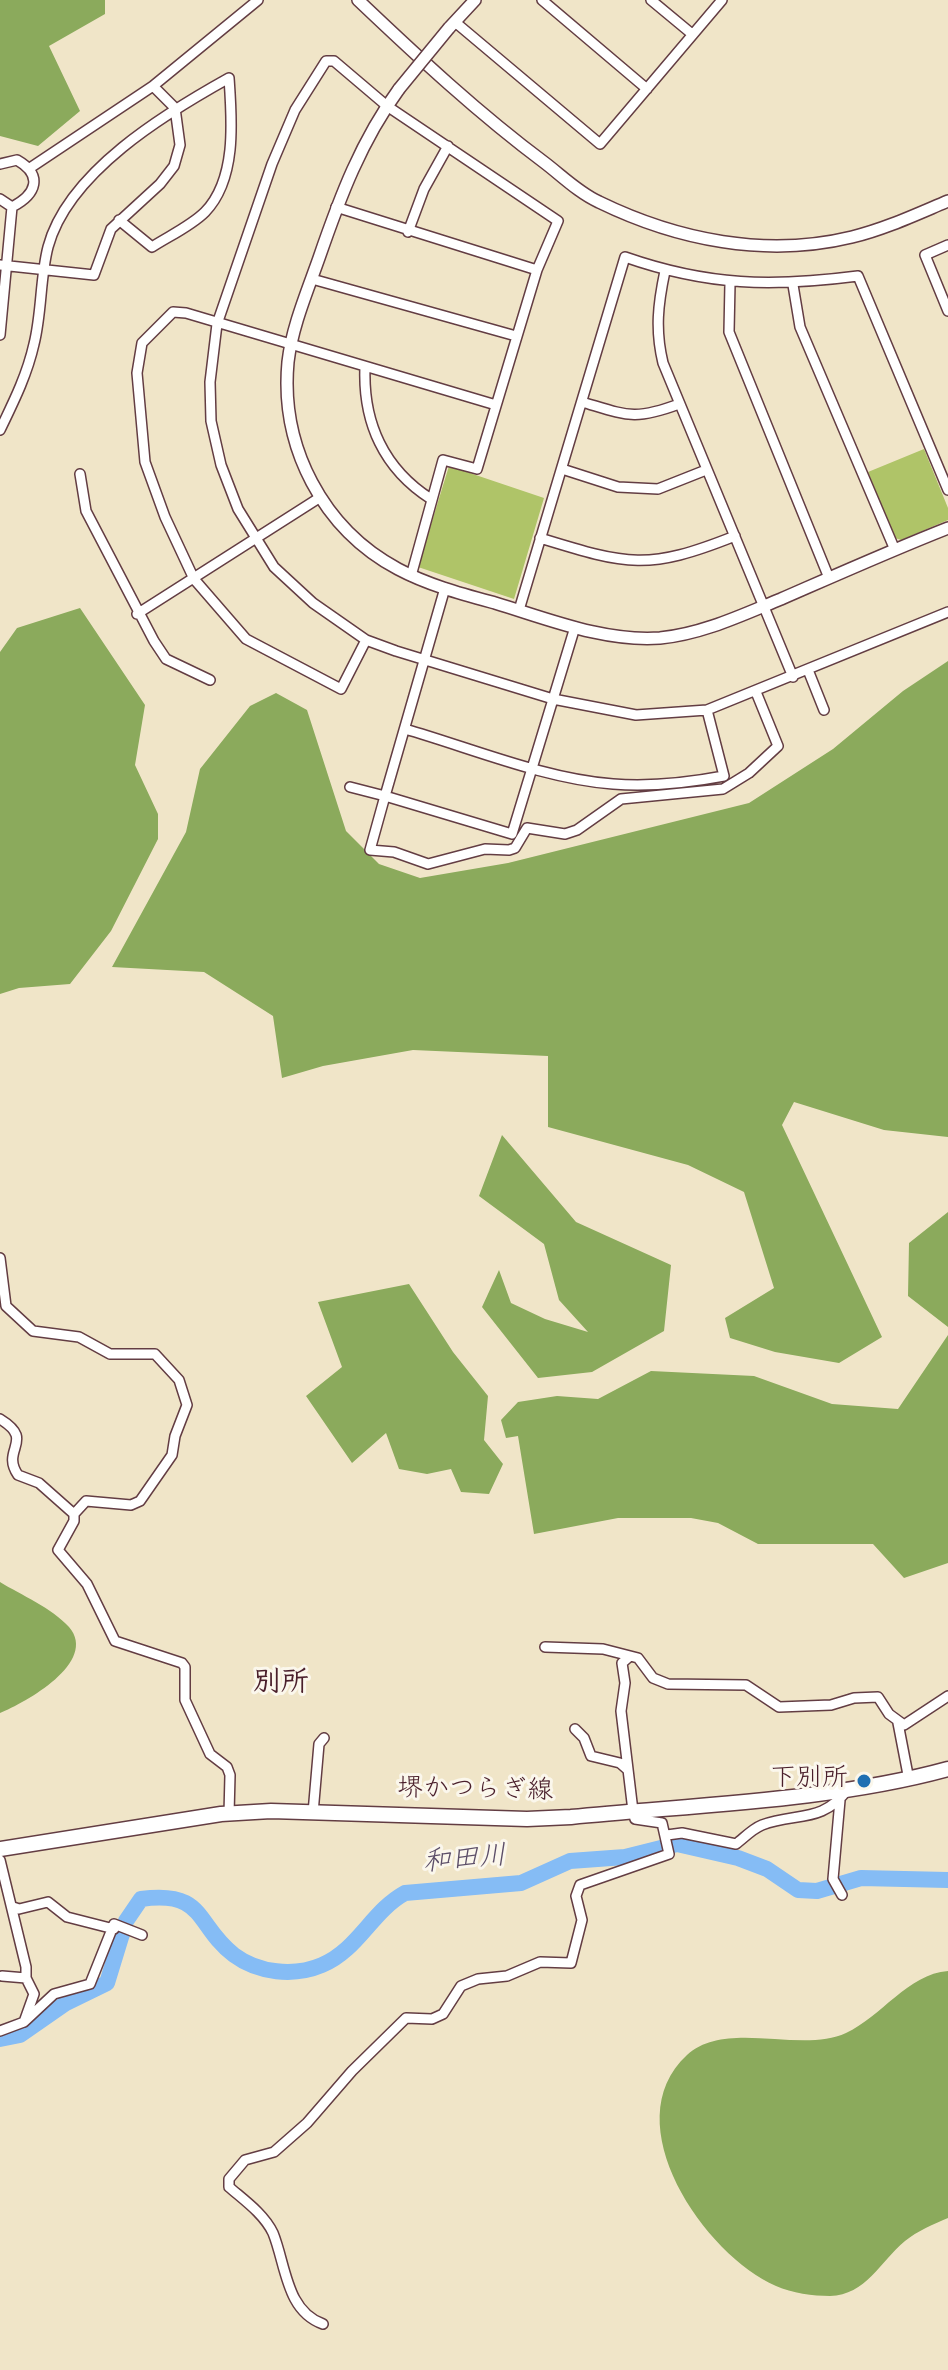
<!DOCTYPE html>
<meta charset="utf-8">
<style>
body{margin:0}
canvas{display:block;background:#f0e5c8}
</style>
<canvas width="948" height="2370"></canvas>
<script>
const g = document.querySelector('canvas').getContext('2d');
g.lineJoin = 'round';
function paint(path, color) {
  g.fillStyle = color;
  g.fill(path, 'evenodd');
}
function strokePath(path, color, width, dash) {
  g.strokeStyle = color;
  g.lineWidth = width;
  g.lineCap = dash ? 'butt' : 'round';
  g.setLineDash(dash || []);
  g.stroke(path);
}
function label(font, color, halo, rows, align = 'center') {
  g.font = font + ' "Indie Flower","Klee One",sans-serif';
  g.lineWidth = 6;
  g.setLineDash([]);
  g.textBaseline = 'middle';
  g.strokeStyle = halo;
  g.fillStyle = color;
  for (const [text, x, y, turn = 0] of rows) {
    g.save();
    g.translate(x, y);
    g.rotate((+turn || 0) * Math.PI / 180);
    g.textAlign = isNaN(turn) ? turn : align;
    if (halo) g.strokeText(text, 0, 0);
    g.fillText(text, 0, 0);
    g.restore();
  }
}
paint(new Path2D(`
 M924,449l24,59v12l-47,20 -6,-2 -27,-66z
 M449,466l95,32 -30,101 -96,-32z`), '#afc468');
paint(new Path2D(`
 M0,0h105v14l-56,32 31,65 -42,35 -38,-10z
 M80,608l65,97 -10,60 23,49v25l-47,92 -41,53 -51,4 -19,6v-342l17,-24z
 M948,661v476l-64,-7 -90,-28 -12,23 100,212 -43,26 -64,-11 -45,-14 -5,-20 49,-30 -30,-96 -56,-27 -140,-38v-71l-135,-6 -90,16 -41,12 -9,-62 -69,-44 -92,-5 74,-135 14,-63 50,-63 26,-13 31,17 39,121 33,33 41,14 88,-15 241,-60 84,-54 70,-58z
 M502,1135l74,87 95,43 -7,66 -72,41 -54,6 -56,-71 17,-37 12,33 34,16 43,13 -29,-32 -15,-56 -65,-48z
 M948,1212v115l-40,-31 1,-53z
 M409,1284l44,68 35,44 -4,44 19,24 -14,30 -28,-2 -10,-23 -24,5 -28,-5 -13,-36 -34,30 -46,-67 36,-29 -24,-65z
 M948,1335v228l-44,15 -31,-34h-115l-40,-21 -27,-5h-73l-84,16 -16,-98 -12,2 -5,-18 17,-18 39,-6 41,3 53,-28 103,5 78,28 66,5z
 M0,1582c21,13 52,26 69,45 30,35 -44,76 -69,86z
 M948,1971v247c-14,6 -31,13 -43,23 -25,21 -39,54 -75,55 -17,0 -38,-3 -54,-10 -71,-31 -163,-163 -89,-231 39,-36 114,-1 159,-22 35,-16 62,-59 102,-62z`), '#8baa5c');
strokePath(new Path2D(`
 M0,2039l20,-4 46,-32 41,-20 19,-62 15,-22c65,-9 54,26 93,56 24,18 60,22 88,10 36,-15 50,-54 83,-72l116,-10 49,-22 55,-4 52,-13 61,14 29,11 31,21 19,1 44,-13 87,2`), '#85bcf5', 16);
const minor = new Path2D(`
 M542,0l105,89
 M651,0l41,34
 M455,22l145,122 122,-144
 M0,164l17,-4c26,15 20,34 -5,47l-12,-8
 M30,168l123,-82 105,-86
 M336,207l201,63
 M408,232l16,-43 24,-43
 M948,245l-23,10 23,56
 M0,265l94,10 17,-46 49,-45 14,-18 6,-21 -5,-37 -22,-22
 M665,271c-7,33 -10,59 -2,92l130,314
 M312,279l204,57
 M730,283l-1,49 100,246
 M793,285l7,42 95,223
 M0,335l12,-128
 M365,368c-2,55 19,101 66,131
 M582,402c44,13 52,19 97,2
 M0,430c14,-29 27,-55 34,-86 8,-32 6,-66 14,-97 20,-75 118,-134 181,-169 3,42 8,101 -24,134 -14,14 -36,24 -53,35l-33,-27
 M562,469l56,18 40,2 48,-19
 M80,474l6,37 68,130 12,18 44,21
 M540,538c88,27 107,33 195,-2
 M411,576l32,-116 34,9 60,-199 21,-49 -171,-115 -53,-45h-8l-31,49 -23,54 -55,160 -7,58 1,39 10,44 17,44 36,58 39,36 53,37 30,11 157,48 83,16 71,-5 241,-98
 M445,588l-60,208 127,38 63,-207
 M519,610l106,-353c83,29 147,30 233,19l90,214
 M137,614l182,-116
 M366,640l-25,49 -95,-50 -52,-60 -29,-62 -20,-55 -8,-89 5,-30 31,-31 13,1 310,92
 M808,670l16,40
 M405,729c66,19 140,50 208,55 37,3 74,-1 111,-8l-17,-66
 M350,787l35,9 -15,54 24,2 34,12 57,-15 24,1 6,-2 12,-20 38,6 12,-4 44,-31 102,-10 26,-16 29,-27 -22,-54
 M0,1258l6,48 27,25 46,6 31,17h45l24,26 8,25 -12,31 -3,19 -32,46 -9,4 -45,-4 -12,13
 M0,1419c36,22 0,30 18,56l21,8 35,31v7l-16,29 29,34 28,57 67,22 3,4v33l25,54 17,13 3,8 -1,39
 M545,1647l58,2 35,9 15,20 15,6 78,1 33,22 52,-2 23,-7 24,-1 11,17 15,11 44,-29
 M898,1723l11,57
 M575,1729l9,9 7,18 29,7 8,7
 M840,1800l-7,79 9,16
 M313,1813l6,-69 5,-6
 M667,1835l15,-2 54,11c8,-6 16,-15 26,-19 34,-13 60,-1 86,-36
 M0,1860l26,107v11l-24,-2
 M13,1907l6,2 29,-7 19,15 47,12
 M24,2022l10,-28 -8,-16
 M0,2031l24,-9 30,-28 36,-10 24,-60 28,11
 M323,2324c-37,-13 -37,-59 -50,-91 -9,-19 -29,-33 -44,-46v-8l16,-19 29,-8 33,-29 45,-52 54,-53 26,1 11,-5 18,-28 17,-7 29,-3 33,-14 31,1 11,-43 -6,-24 4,-11 89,-31 -7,-31 -27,-4 -2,-8 -12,-100 4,-28 -3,-20 8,-7`);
const tertiary = new Path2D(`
 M358,0c60,57 120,113 187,163 17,13 34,30 54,39 78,38 167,56 253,35 33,-8 65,-23 96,-36
 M449,28l26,-28
 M399,89c-38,52 -59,108 -80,169 -12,34 -27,69 -31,104 -8,85 35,167 110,207 30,16 64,25 97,34 53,16 109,39 165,35 42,-4 82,-23 121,-39 55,-24 111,-49 167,-71`);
const primary = new Path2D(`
 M0,1849l221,-35 50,-3 256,8 44,-2c120,-12 261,-16 377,-48`);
strokePath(minor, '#633d43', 12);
strokePath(tertiary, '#633d43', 14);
strokePath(primary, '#633d43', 17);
strokePath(minor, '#fff', 9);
strokePath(tertiary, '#fff', 11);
strokePath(primary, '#fff', 14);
const tertiaryBridge = new Path2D(`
 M399,89l50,-61`);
strokePath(tertiaryBridge, '#633d43', 14, []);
strokePath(tertiaryBridge, '#fff', 11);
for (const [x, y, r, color] of [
 [864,1781,8,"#1f6fb2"]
]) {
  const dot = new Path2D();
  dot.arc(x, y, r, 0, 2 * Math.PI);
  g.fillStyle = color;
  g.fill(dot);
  strokePath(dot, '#fbf7ec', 3);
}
label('26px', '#4a1f2b', '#fbf7ec', [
 ["下別所",848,1781]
], 'right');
label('26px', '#4a1f2b', '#fbf7ec', [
 ["堺かつらぎ線",475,1792,1]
]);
label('bold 28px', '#4a1f2b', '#fbf7ec', [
 ["別所",281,1685]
]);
label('italic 28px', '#5c4e68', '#fbf7ec', [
 ["和田川",465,1862,-5]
]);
</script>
